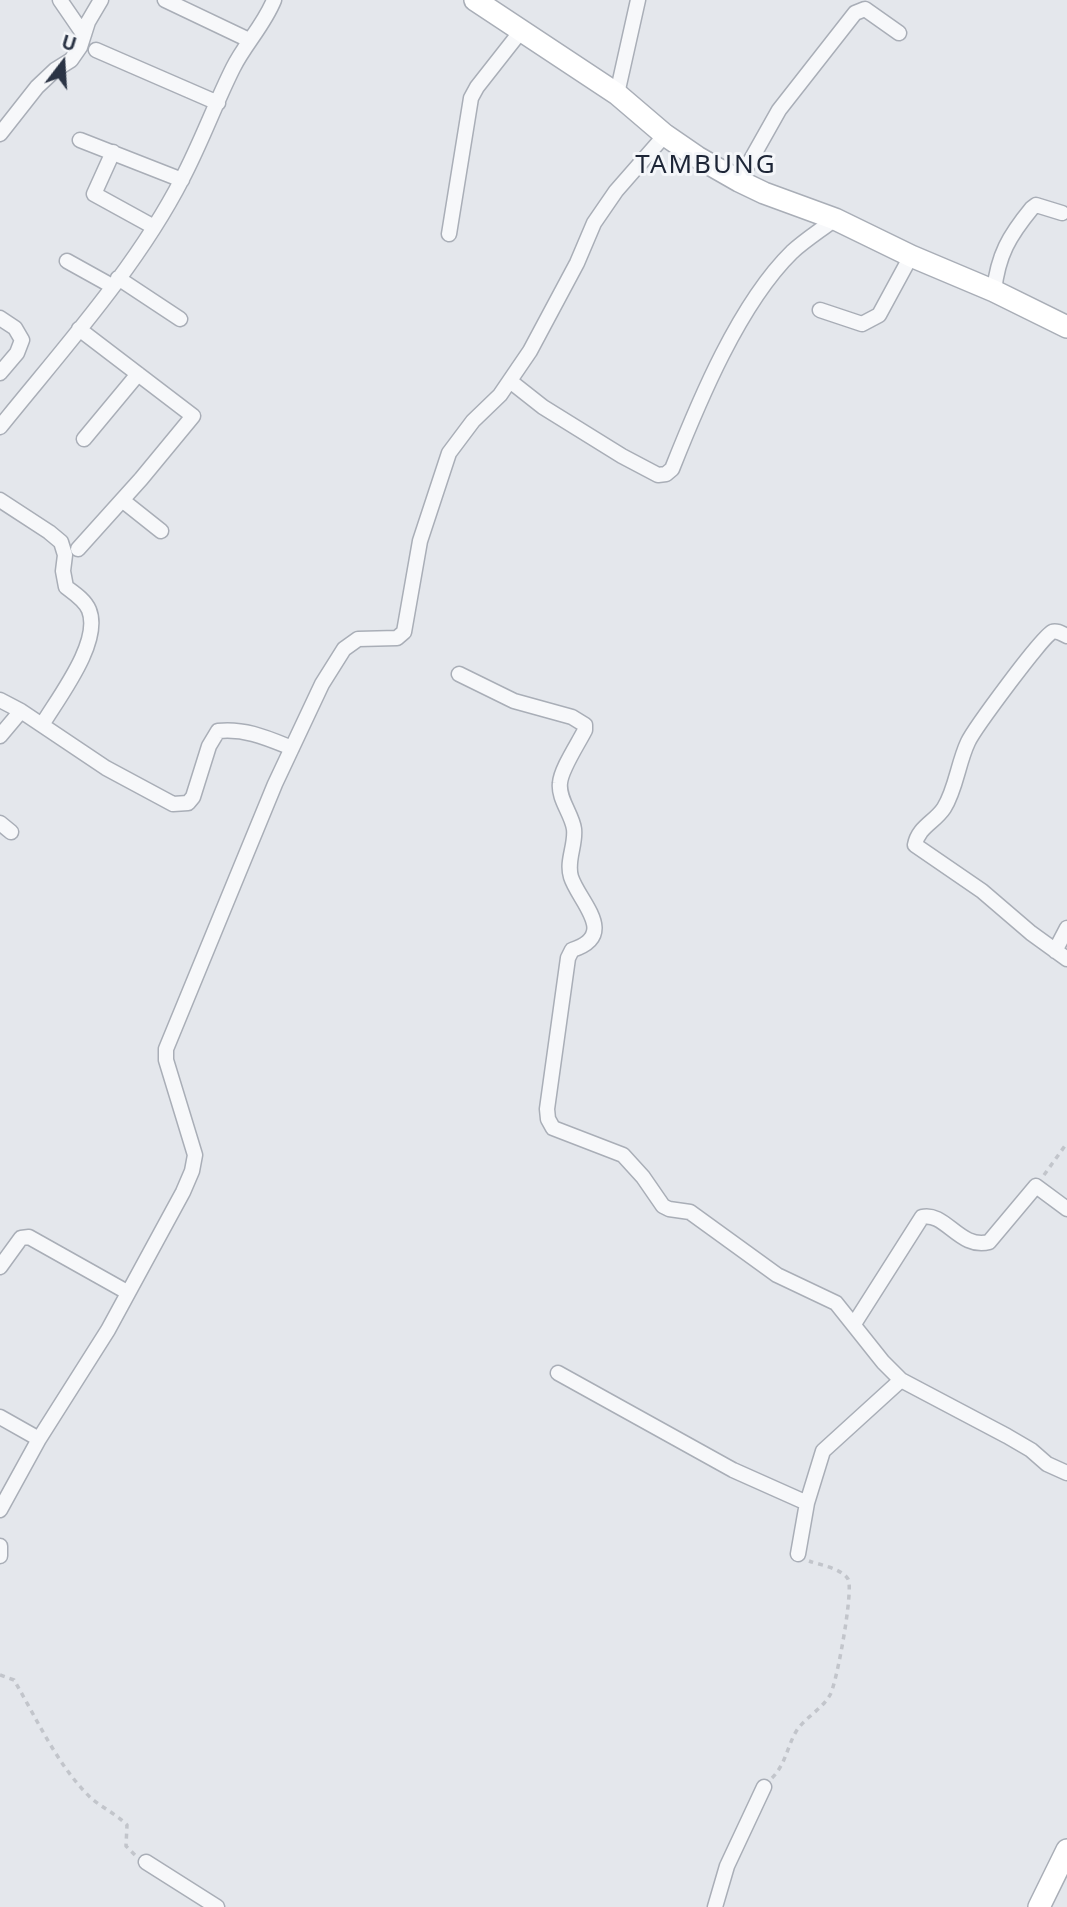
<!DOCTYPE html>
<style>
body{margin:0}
#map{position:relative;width:1067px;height:1907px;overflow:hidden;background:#e4e7ec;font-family:"Noto Sans",sans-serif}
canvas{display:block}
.north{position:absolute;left:28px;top:28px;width:70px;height:70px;-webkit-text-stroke:5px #f4f6f9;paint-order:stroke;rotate:17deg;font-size:19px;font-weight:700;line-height:28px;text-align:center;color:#2b3445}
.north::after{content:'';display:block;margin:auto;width:24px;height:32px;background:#2b3445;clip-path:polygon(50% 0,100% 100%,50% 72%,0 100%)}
</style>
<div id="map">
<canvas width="1067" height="1907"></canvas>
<div class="north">U</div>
</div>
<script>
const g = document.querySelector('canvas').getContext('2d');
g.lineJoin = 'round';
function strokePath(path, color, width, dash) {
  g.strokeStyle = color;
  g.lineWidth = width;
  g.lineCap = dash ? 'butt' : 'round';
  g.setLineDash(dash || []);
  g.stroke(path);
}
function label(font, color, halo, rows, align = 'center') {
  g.font = font + ' "Noto Sans",sans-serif';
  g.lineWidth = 6;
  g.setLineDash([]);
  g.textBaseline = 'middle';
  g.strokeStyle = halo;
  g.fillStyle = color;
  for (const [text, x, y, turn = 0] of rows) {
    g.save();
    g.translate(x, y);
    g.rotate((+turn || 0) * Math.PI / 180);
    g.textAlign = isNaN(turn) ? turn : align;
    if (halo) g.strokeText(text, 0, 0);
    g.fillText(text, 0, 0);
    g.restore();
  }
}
const minor = new Path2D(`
 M60,0l24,35
 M165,0l84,40
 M96,50l122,53
 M617,94l21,-94
 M0,134l37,-47 18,-17 16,-10 9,-13 8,-25 13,-22
 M80,140l102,40
 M113,152l-19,42 60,33
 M739,181l40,-71 76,-97 10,-4 34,24
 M449,234l22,-136 6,-11 44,-56
 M67,261l45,25
 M118,278l62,41
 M994,291c4,-36 15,-55 38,-83l4,-3 26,8
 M820,310l42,14 17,-9 32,-59
 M0,318l15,10 7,12 -5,13 -17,20
 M510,381l33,26 79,49 36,19 8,-1 6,-5c27,-68 67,-165 120,-217 13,-12 29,-22 43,-33
 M0,427c62,-77 137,-160 182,-248 19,-36 33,-75 51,-111 12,-24 31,-43 41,-68
 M84,439l54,-65
 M0,500l49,32 12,10 4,13 -2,16 3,16c8,6 19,13 23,23 13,32 -31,88 -47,115
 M122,500l39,31
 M78,549l63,-70 52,-63 -114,-87
 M1067,636c-5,-2 -9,-6 -15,-4 -8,2 -78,97 -84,110 -10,21 -12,47 -24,66 -9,14 -26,19 -29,37l67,46 49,42 36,26
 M459,674l55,27 58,16 13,8v5c-7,14 -24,39 -25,53 -2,16 12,31 14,46 2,16 -8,32 -3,48 8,25 48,58 1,73l-4,8 -21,151 1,10 5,9 70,27 20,22 20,29 6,3 21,3 87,63 59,28 47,59 18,18 106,56 24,14 16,14 20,9
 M0,700l21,11 85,57 67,36 15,-1 5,-6 16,-51 9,-15c27,-3 49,7 74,17
 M0,736l21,-25
 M0,823l11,9
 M1055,951l12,-23
 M0,1267l21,-29 8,-1 98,55
 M854,1324l68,-107c23,-6 38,33 67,25l47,-56 31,23
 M558,1373l175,97 74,33
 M0,1417l39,22
 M0,1510l39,-71 69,-109 75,-138 9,-21 3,-16 -29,-95v-11l109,-265 47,-100 22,-35 14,-10 39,-1 7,-6 16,-91 29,-88 24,-32 27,-26 30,-44 47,-88 17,-40 22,-32 49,-56
 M0,1546v10
 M798,1554l9,-51 16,-52 78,-71
 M146,1862l71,45
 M715,1907l12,-41 37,-79`);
const secondary = new Path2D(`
 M475,0l142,94 48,41 32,22 42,24 25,12 71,26 76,37 83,35 73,36
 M1039,1907l28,-57`);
strokePath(minor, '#a9aeb7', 17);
strokePath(secondary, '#a9aeb7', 24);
strokePath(new Path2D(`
 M1044,1175l23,-32
 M0,1675l14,5c23,39 44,87 78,119 11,9 24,15 35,26l-1,21 9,9
 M772,1778c14,-14 15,-32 25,-48 9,-13 25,-21 33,-35 7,-12 24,-107 18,-116 -7,-11 -28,-14 -39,-18`), '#c2c5cb', 3.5, [5, 5]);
strokePath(minor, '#f7f8fa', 14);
strokePath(secondary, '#fff', 21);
g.letterSpacing = '2px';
label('26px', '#1d2536', '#f4f6f9', [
 ["TAMBUNG",706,166]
]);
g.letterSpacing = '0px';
</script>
